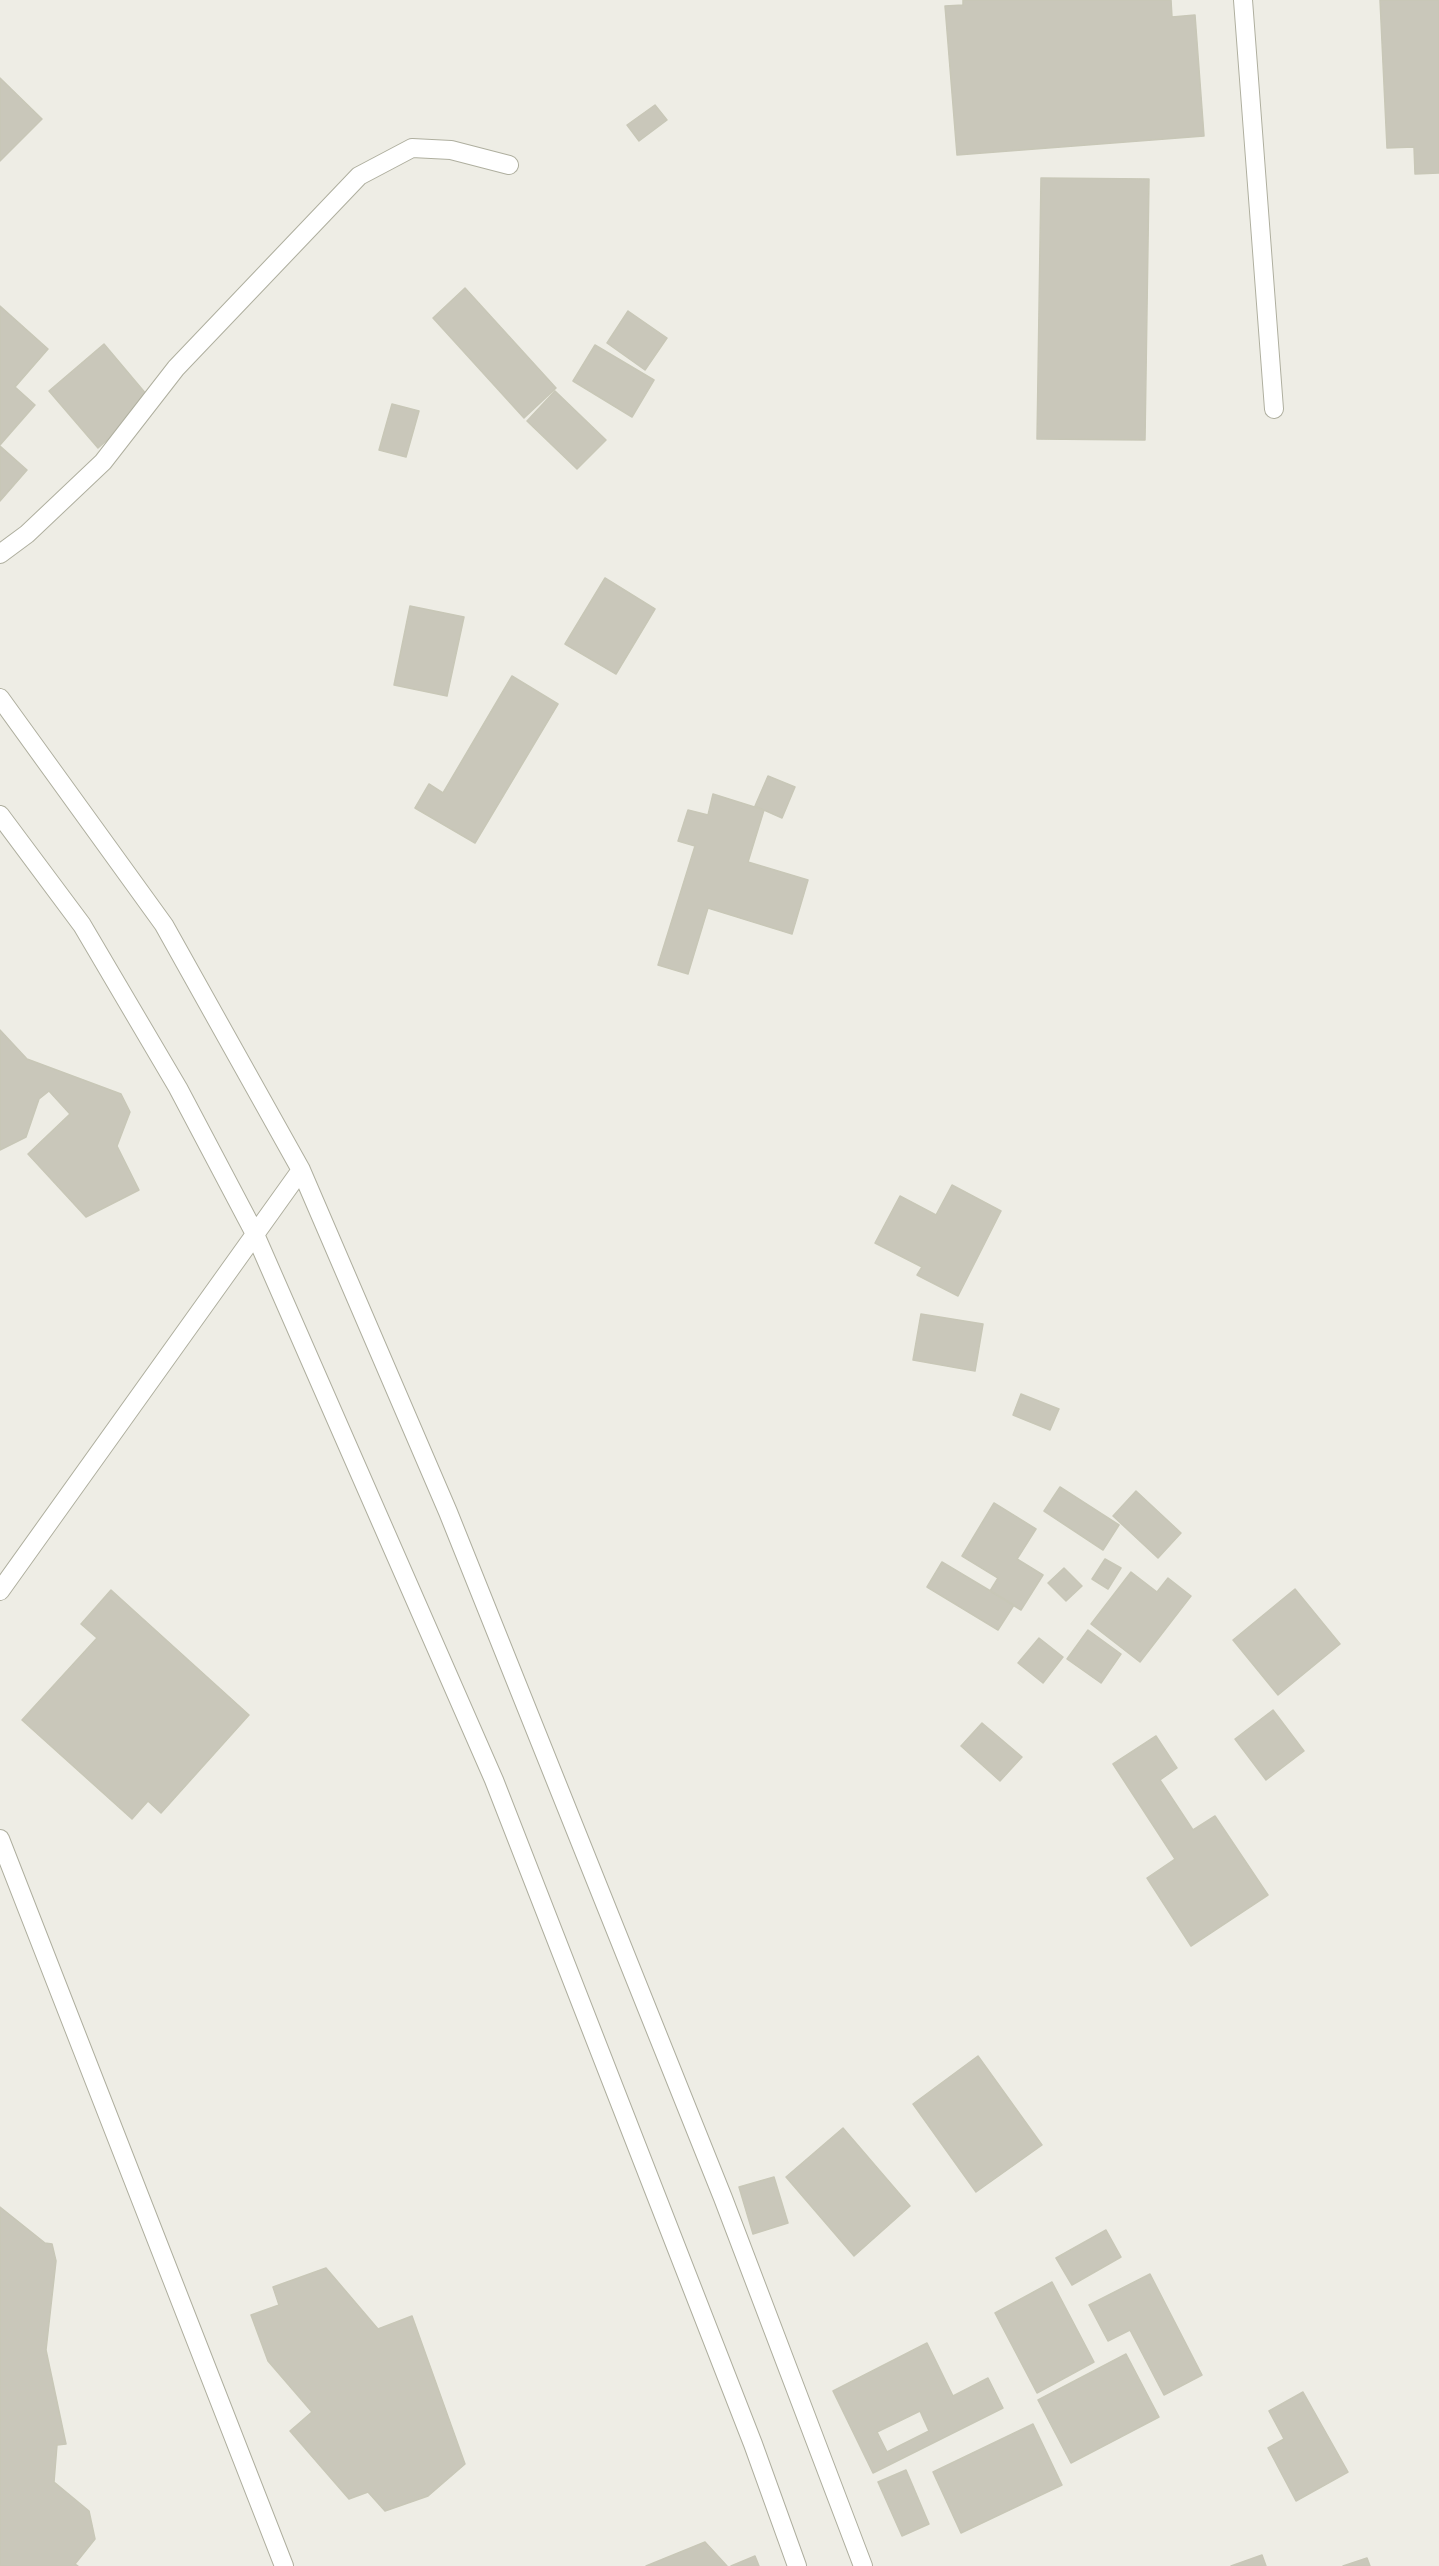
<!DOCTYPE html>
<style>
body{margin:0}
canvas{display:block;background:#eeede5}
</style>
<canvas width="1439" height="2566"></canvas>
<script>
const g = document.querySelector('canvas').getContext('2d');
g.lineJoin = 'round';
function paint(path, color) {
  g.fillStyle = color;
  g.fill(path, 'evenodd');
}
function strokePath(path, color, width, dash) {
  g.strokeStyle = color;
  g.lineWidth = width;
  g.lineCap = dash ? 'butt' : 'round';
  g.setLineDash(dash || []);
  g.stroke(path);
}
const building = new Path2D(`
 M963,0h208l1,17 23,-2 9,121 -247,19 -12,-149 18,-1z
 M1380,0h59v173l-24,1 -1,-27 -27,1z
 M0,78l42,41 -42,42z
 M655,105l12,15 -28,21 -12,-16z
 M1041,178l108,1 -4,261 -108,-1z
 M465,288l91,100 -32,30 -91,-100z
 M0,306l48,43 -33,38 20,18 -35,40z
 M628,311l39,27 -22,32 -38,-27z
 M104,344l48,57 -54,47 -49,-57z
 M595,345l59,35 -22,37 -59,-36z
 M555,391l51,49 -29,29 -50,-48z
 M392,404l27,7 -13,46 -27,-7z
 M0,446l27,24 -27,31z
 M605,578l50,31 -39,65 -51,-30z
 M410,606l54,11 -17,79 -53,-11z
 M512,676l46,28 -83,139 -60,-35 14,-24 14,9z
 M768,776l27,11 -13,31 -27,-12z
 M713,794l51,16 -16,52 60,18 -16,54 -84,-26 -20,66 -30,-9 37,-119 -17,-5 10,-31 20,5z
 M0,1030l27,29 94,35 9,18 -13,34 22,44 -53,27 -58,-63 42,-40 -21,-23 -10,8 -13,38 -26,13z
 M952,1185l49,26 -43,85 -41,-21 5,-8 -47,-24 25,-47 36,19z
 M921,1314l62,10 -8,47 -62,-11z
 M1021,1394l38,15 -9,21 -37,-15z
 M1060,1487l59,38 -16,25 -59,-39z
 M1136,1491l45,42 -23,25 -45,-42z
 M994,1503l42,26 -19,30 26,16 -22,35 -31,-19 8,-13 -36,-22z
 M1105,1559l16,9 -13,21 -16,-10z
 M942,1562l72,43 -16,25 -71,-43z
 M1064,1568l18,18 -16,15 -18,-18z
 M1131,1572l26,20 11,-14 23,18 -51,66 -49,-38z
 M1295,1589l45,55 -62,51 -45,-55z
 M111,1590l138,125 -88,98 -13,-12 -16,18 -110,-99 75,-82 -16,-14z
 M1088,1630l33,24 -20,29 -34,-24z
 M1039,1638l24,19 -20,26 -25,-20z
 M1273,1710l31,41 -38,29 -31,-41z
 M982,1723l40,34 -22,24 -39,-35z
 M1156,1736l21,32 -17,12 33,50 22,-14 53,79 -77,51 -44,-68 28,-19 -62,-95z
 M978,2056l64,89 -66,47 -63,-88z
 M843,2128l67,78 -56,50 -68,-79z
 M774,2177l14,46 -35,11 -14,-47z
 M0,2207l45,36 7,1 4,17 -10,89 20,94 -9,1 -3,37 35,29 6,28 -20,25 3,2h-78z
 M1106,2230l15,27 -49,28 -16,-27z
 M326,2268l52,61 34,-13 53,148 -37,32 -43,15 -17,-19 -19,7 -59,-68 22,-19 -44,-51 -17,-46 28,-10 -6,-18z
 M1150,2274l52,101 -38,20 -34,-65 -22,11 -19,-36z
 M1052,2282l42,80 -57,31 -42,-80z
 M927,2343l26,53 35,-18 15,30 -130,65 -40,-82zM920,2411l9,20 -42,21 -10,-20z
 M1126,2354l33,63 -88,46 -33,-63z
 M1303,2392l45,80 -52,29 -28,-53 16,-9 -15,-28z
 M1033,2424l29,61 -101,48 -28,-61z
 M906,2470l23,54 -27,12 -24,-54z
 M705,2542l22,24h-81z
 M1262,2555l4,11h-35z
 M755,2556l4,10h-28z
 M1367,2558l3,8h-27z`);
paint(building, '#c9c7ba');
strokePath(building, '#c8c7b7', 1.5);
const minor = new Path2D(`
 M1243,0l31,409
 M0,554l27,-20 76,-72 73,-94 183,-192 53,-28 39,2 58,15
 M0,698l164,227 137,245 147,342 275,686 140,368
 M0,815l82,110 96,163 76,144 240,548 259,664 44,122
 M0,1591l301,-421
 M0,1839l284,727`);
strokePath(minor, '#afaf9f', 20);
strokePath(minor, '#fff', 18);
</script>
